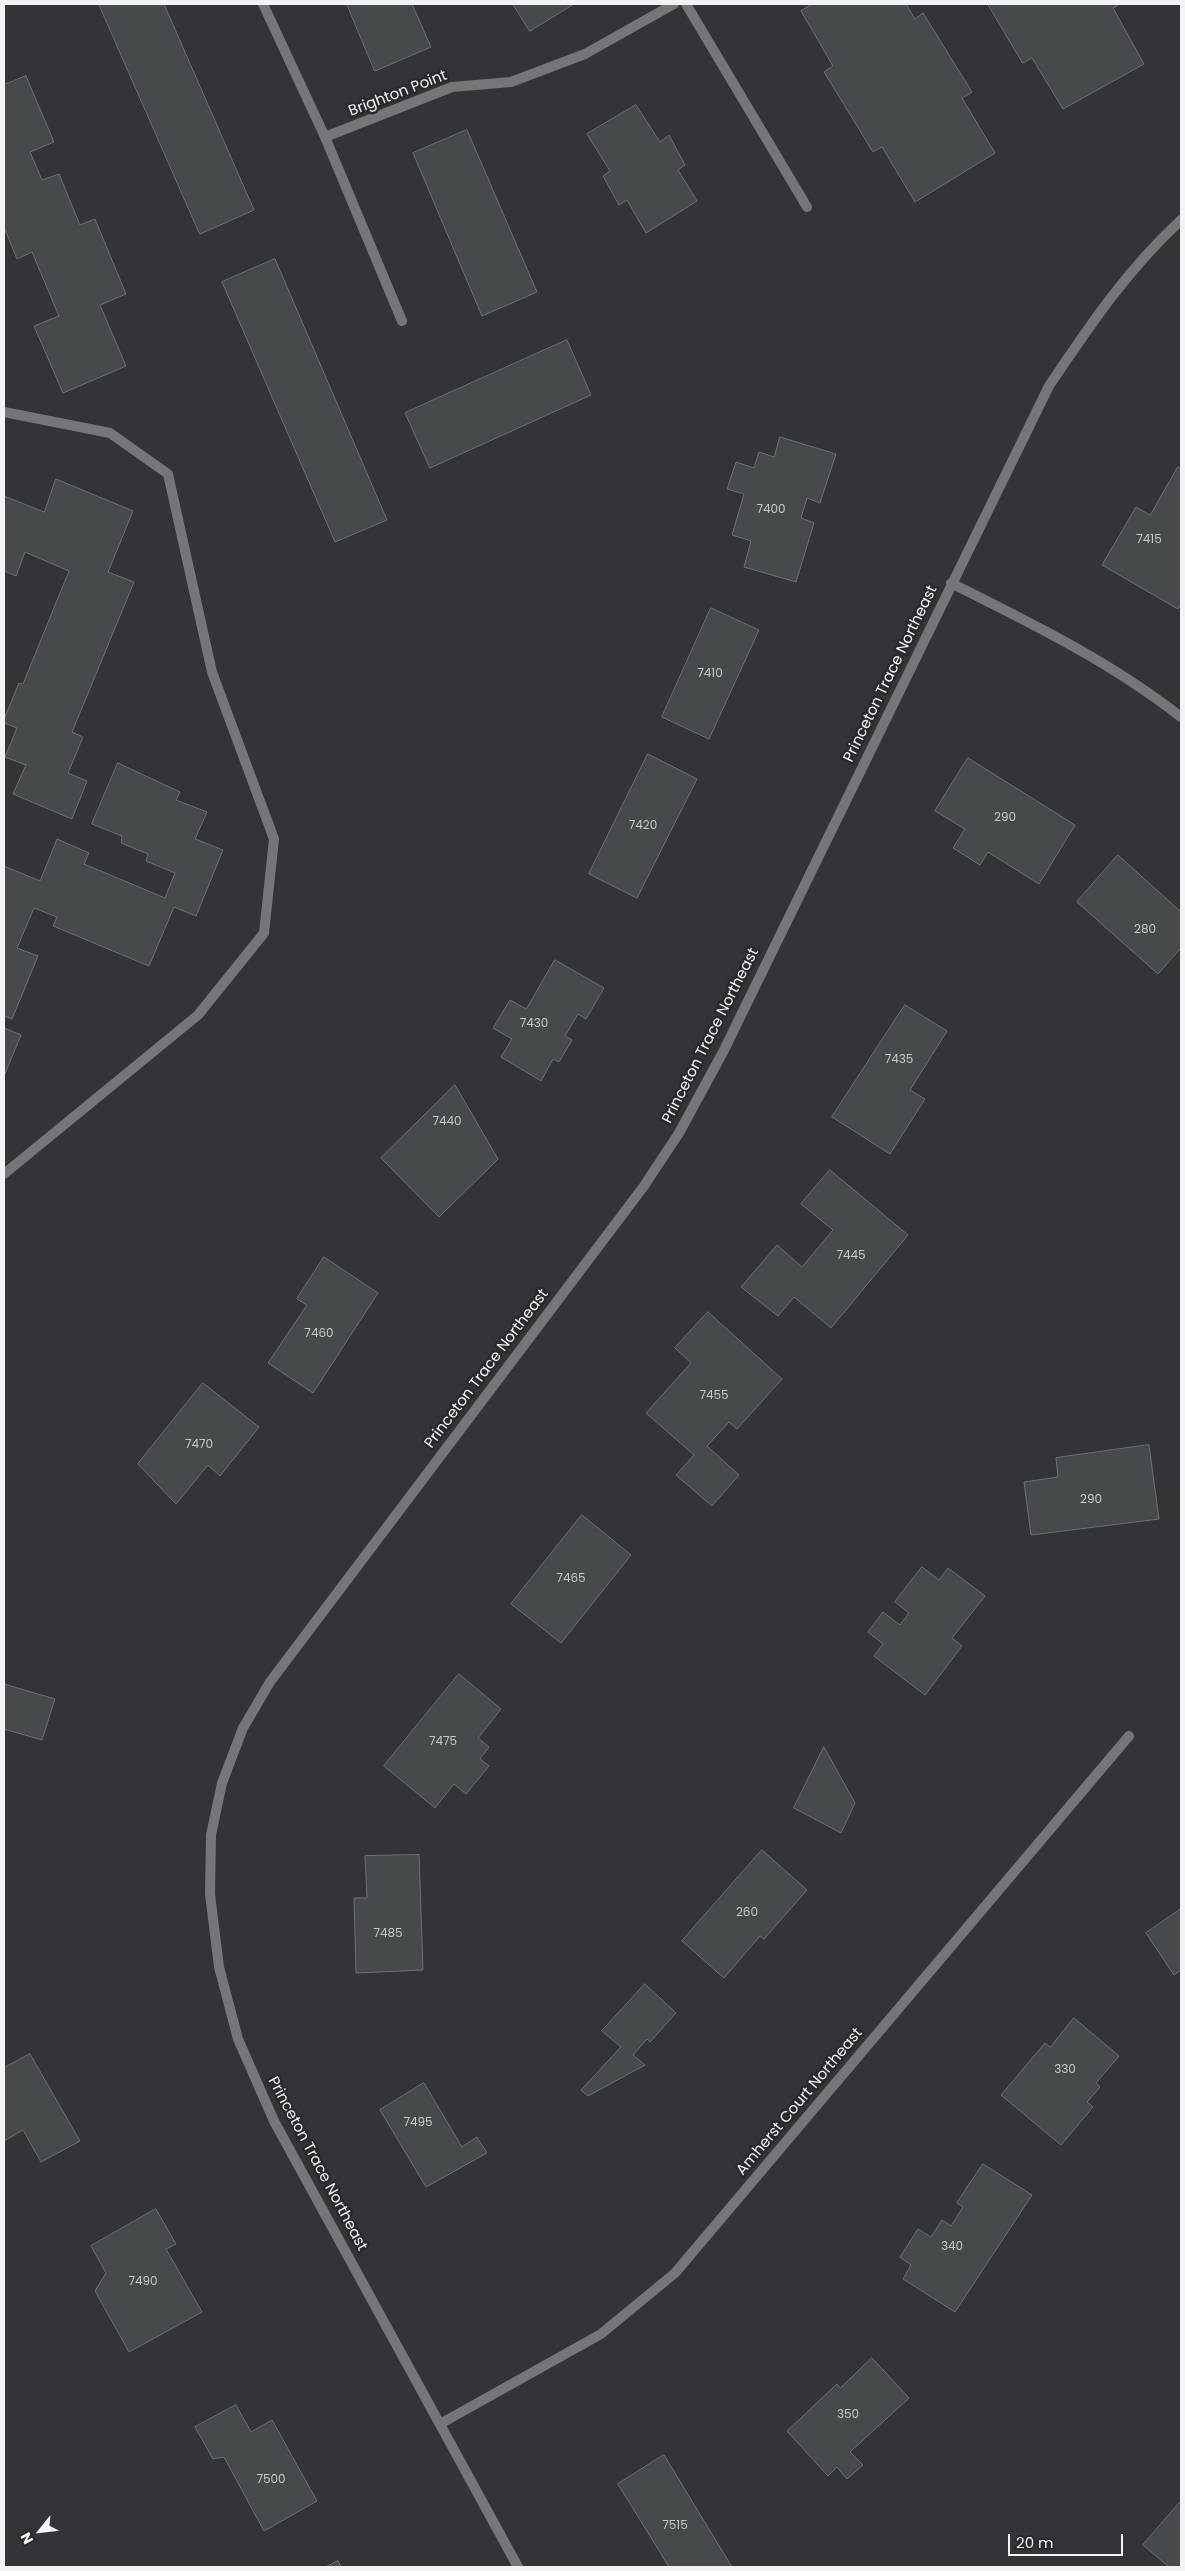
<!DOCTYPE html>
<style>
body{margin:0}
#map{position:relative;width:1185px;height:2571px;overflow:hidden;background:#323437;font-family:Poppins,sans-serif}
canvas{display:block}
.frame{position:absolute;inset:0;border:5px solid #f1f3f4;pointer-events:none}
.north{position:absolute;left:15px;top:2506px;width:50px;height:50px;-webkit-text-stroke:4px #282a2d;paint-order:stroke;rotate:241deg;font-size:14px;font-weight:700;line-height:20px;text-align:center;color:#f1f3f4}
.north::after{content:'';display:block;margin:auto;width:18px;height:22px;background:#f1f3f4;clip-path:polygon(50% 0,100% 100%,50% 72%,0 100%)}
.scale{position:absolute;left:1008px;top:2534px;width:115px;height:22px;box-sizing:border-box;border:2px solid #f1f3f4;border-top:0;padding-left:6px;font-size:15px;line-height:18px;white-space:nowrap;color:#f1f3f4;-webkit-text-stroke:4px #282a2d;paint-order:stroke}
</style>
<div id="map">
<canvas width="1185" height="2571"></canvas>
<div class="frame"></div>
<div class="north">N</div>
<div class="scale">20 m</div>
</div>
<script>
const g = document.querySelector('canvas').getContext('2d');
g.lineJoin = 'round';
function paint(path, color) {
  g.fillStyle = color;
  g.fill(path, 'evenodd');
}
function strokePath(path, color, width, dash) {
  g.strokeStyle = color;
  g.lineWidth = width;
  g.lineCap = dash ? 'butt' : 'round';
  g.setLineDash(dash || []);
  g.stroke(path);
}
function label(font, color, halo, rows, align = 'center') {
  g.font = font + ' Poppins,sans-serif';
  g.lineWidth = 5;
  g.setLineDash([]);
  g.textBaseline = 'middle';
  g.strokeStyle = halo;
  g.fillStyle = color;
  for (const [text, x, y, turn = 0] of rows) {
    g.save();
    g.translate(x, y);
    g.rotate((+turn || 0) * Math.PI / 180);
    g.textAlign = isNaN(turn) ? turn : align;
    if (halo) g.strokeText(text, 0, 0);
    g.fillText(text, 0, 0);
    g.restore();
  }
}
const building = new Path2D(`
 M99,4h65l90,206 -54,24z
 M347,4h65l19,43 -56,24z
 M513,4h61l-44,27z
 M813,4h93l9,15 8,-6 49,79 -10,6 33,55 -80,49 -33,-55 -9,5 -49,-80 9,-6 -32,-55z
 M988,4h132l-7,4 31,56 -81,45 -31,-51 -9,5z
 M26,76l28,66 -24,10 12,28 17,-6 21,51 15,-6 31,75 -26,11 26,61 -63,27 -29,-67 25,-10 -27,-64 -15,7 -13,-32v-142z
 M636,105l24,37 9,-7 16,30 -7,5 19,31 -51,32 -19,-33 -8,5 -16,-29 7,-5 -23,-37z
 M467,130l70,162 -55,24 -69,-163z
 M275,259l112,261 -52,22 -113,-260z
 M567,340l24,55 -161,73 -25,-55z
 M780,437l56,17 -16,49 -13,-5 -6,20 13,5 -18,59 -52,-15 7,-26 -19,-6 12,-41 -17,-5 9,-27 18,6 5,-16 15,5z
 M1178,467l3,2v135l-3,5 -76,-44 34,-58 14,8z
 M56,479l77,32 -25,61 26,10 -62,150 11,5 -15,36 19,8 -15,38 -59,-25 13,-29 -21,-8 12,-29 -13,-5v-4l15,-36 4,1 46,-113 -44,-19 -9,24 -12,-5v-75l40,16z
 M711,608l48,22 -50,109 -47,-22z
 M648,754l49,25 -60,119 -48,-24z
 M968,758l107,67 -36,59 -51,-32 -8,13 -27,-17 12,-19 -30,-18z
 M118,763l62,29 -4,8 31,12 -12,27 28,11 -27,66 -22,-9 -25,59 -96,-40 4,-9 -23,-9 -17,40 21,8 -26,63 -8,-3v-150l36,15 17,-42 32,14 -5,11 81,34 10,-25 -29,-12 2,-7 -27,-11 1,-7 -30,-12z
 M1118,855l63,57v36l-23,26 -81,-72z
 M555,960l49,28 -18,31 -8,-5 -13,22 7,4 -13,22 -6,-3 -12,22 -40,-24 11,-18 -19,-11 17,-28 16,9z
 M905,1005l42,26 -37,59 15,9 -35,55 -58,-37z
 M4,1028l17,7 -17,41z
 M455,1085l43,74 -59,58 -58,-59z
 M830,1170l78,65 -77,93 -37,-31 -16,19 -37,-29 36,-42 25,22 31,-37 -32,-26z
 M324,1257l54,36 -65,100 -45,-30 39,-58 -10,-6z
 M708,1312l74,67 -45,50 -8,-7 -22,24 32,29 -27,31 -36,-31 18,-20 -48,-42 45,-50 -16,-15z
 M203,1383l56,44 -39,49 -12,-11 -32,39 -38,-40z
 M1149,1445l10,74 -128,16 -7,-53 34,-5 -2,-19z
 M582,1515l49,40 -70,88 -50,-39z
 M922,1567l17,13 9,-12 37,28 -33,42 10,8 -37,49 -51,-39 9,-12 -15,-12 15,-20 17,13 9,-12 -14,-11z
 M459,1674l42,35 -23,29 11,9 -9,12 9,7 -23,28 -12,-10 -19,24 -51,-42z
 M4,1684l51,15 -13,41 -38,-11z
 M824,1747l31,56 -14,30 -47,-25z
 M762,1850l45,40 -43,49 -4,-3 -36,42 -42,-37z
 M419,1855l4,115 -67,3 -2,-75h13l-2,-42z
 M1181,1909v61l-7,5 -28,-42z
 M645,1984l31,29 -26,29 -3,-3 -14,16 12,10 -57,31 -7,-6 40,-43 -19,-16z
 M1074,2018l45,38 -23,27 4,4 -13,15 6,5 -32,38 -60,-50 44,-52 5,4z
 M30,2054l50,87 -39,21 -18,-32 -19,11v-73z
 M424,2083l38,64 15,-10 10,16 -61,34 -46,-77z
 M983,2164l49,31 -77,117 -52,-33 8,-14 -11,-8 18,-28 13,8 11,-17 9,6 12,-19 -6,-4z
 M156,2209l20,35 -10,5 36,63 -73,40 -34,-61 11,-18 -15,-27z
 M872,2358l37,40 -59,54 13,13 -16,14 -10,-12 -9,9 -41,-45 50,-47 3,4z
 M236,2405l15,27 21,-12 45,81 -53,30 -40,-74 -11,2 -18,-32z
 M664,2455l68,112h-63l-51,-83z
 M1181,2501v66h-12l-26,-22z
 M338,2561l3,6h-15z`);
paint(building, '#464a4b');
strokePath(building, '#6f7274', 1);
strokePath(new Path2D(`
 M263,4l62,133 77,184
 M686,4l121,203
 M325,137l127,-50 59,-5 74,-28 89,-50
 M4,412l106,21 58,41 44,198 62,167 -10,94 -66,82 -194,159
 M951,583c80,40 160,79 230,134
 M440,2424l161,-90 74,-61 454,-537
 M518,2567l-244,-446 -36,-82 -19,-72 -9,-73 1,-59 11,-52 21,-55 27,-46 374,-496 35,-53 44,-81 326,-666c41,-61 78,-116 132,-166`), '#767678', 10);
label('12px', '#c6c9ca', null, [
 ["7400",771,510],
 ["7415",1149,540],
 ["7410",710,674],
 ["290",1005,818],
 ["7420",643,826],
 ["280",1145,930],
 ["7430",534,1024],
 ["7435",899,1060],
 ["7440",447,1122],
 ["7445",851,1256],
 ["7460",319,1334],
 ["7455",714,1396],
 ["7470",199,1445],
 ["290",1091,1500],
 ["7465",571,1579],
 ["7475",443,1742],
 ["260",747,1913],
 ["7485",388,1934],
 ["330",1065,2070],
 ["7495",418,2123],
 ["340",952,2247],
 ["7490",143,2282],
 ["350",848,2415],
 ["7500",271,2480],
 ["7515",675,2526]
]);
label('15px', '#f1f3f4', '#282a2d', [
 ["Brighton Point",398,94,-21],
 ["Princeton Trace Northeast",891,674,-64],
 ["Princeton Trace Northeast",711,1036,-63],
 ["Princeton Trace Northeast",487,1369,-53],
 ["Amherst Court Northeast",800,2102,-50],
 ["Princeton Trace Northeast",317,2164,62]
]);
</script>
